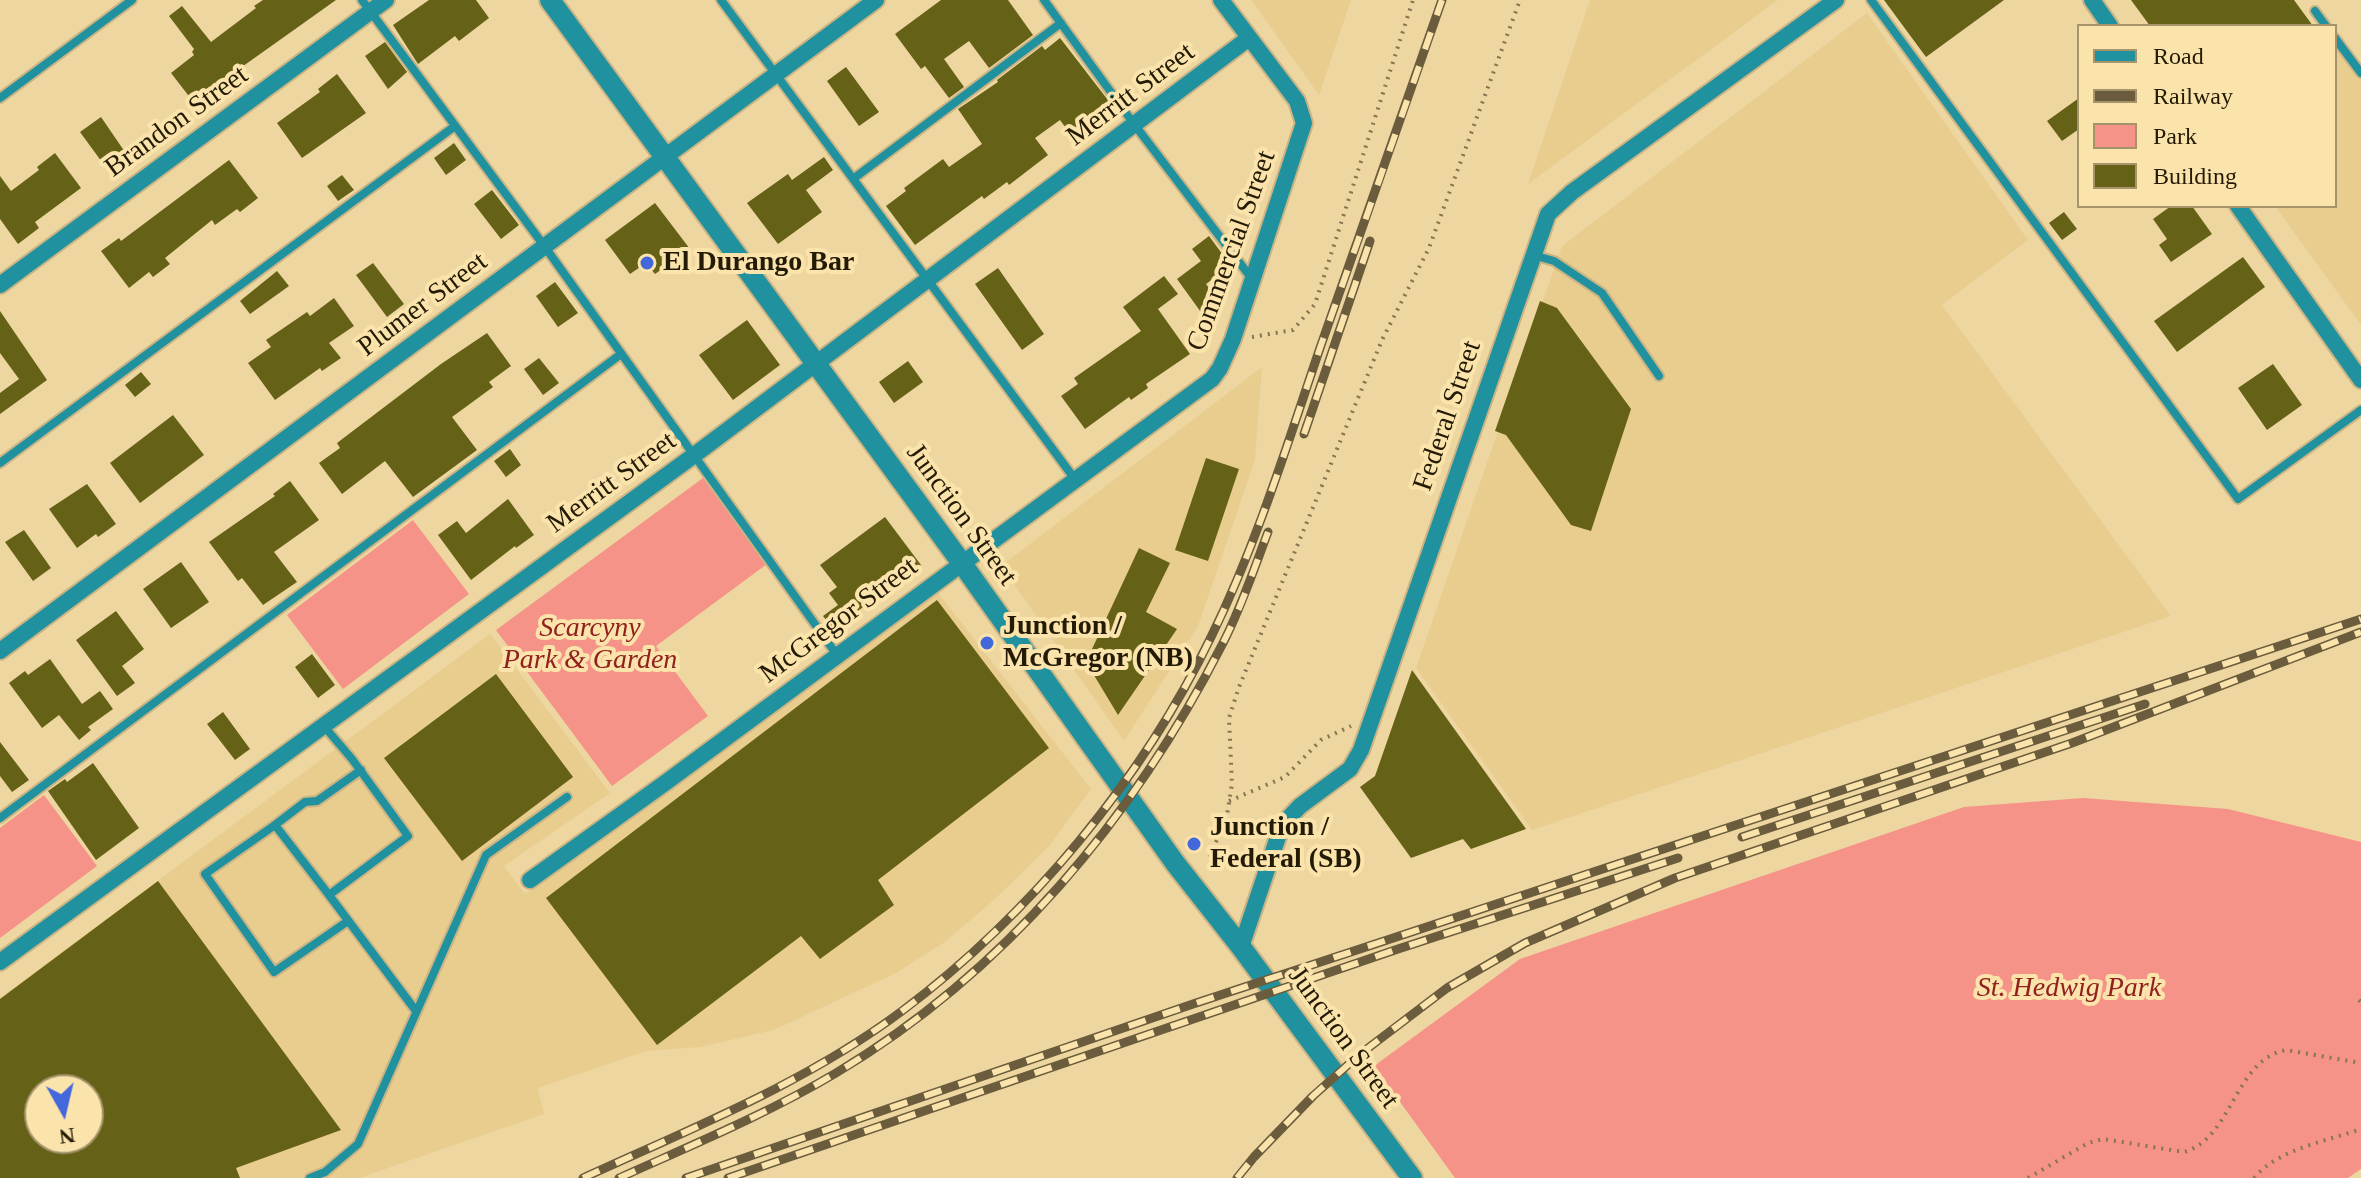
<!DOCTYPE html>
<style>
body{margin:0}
#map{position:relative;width:2361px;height:1178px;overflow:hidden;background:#eed6a0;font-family:Georgia,serif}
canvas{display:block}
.legend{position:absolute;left:2077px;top:24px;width:260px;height:184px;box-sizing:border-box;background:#fbe3ac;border:2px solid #a5936a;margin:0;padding:10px 14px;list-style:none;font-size:24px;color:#241b06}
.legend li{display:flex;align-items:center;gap:16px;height:40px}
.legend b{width:40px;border:2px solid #a5936a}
.north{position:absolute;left:24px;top:1074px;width:80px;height:80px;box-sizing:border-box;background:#fbe3ac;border:2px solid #a5936a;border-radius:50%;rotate:172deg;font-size:22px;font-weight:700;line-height:32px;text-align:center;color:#241b06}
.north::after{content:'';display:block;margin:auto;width:28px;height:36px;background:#4368db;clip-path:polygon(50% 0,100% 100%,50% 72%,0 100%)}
</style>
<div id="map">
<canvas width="2361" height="1178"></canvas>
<ul class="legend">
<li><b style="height:10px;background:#20929f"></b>Road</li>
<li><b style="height:10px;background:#6a5c3c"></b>Railway</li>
<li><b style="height:22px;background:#f59388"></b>Park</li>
<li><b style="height:22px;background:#656116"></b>Building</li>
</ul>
<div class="north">N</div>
</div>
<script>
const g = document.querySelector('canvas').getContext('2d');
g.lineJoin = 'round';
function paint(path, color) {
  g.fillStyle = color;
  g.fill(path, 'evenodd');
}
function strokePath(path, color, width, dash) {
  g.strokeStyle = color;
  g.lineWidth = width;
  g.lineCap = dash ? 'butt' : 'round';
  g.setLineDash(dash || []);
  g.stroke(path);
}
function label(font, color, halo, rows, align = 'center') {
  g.font = font + ' Georgia,serif';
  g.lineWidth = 8;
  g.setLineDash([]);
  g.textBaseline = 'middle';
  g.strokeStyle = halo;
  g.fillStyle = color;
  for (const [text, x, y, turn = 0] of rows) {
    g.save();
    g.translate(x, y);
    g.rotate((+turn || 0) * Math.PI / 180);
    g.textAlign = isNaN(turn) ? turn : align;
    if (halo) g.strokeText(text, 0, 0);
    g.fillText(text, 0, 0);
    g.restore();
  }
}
paint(new Path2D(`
 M1251,0h100l-32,95z
 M1590,0h188l-250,184z
 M1867,13l161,227 -86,65 229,311 -639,214 -116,-162 146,-422z
 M2335,44l26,36v245l-86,-119h60z
 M1262,367l-7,93 -57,166 -74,115 -123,-175z
 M938,593l153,196 -41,56 -56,55 -49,42 -49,31 -122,57 -74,17 -54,4 -108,37 6,26 -185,64h-359v-180l490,-364 120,159 -106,73 21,28zM40,1090h48v48h-48z`), '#e8cd8f');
paint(new Path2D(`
 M703,478l64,86 -111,82 52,70 -96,70 -116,-156z
 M413,520l56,74 -126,95 -56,-74z
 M44,795l53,71 -97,72v-110z
 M2083,798l145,11 133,33v327l-13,9h-893l-81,-112 146,-107 444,-152z`), '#f59388');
paint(new Path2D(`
 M263,0h73l-97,69 -44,35 -24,-31 23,-18 -2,-3 2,-3 -25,-33 13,-10 29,36 45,-34 -2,-2z
 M429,0h47l13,18 -30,23 -4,-5 -37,28 -25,-39z
 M941,0h67l25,35 -44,33 -20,-27 -25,18 20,28 -15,11 -24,-32 -4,3 -26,-35z
 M1884,0h120l-78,57z
 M2131,0h163l19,26h-163z
 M1060,38l51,66 -40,31 -11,-15 -25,18 13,17 -39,30 -2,-3 -23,17 -2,-3 -67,49 -29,-39 20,-15 -2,-3 39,-29 6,8 33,-23 -24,-35 40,-27 -1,-2 45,-34 3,4z
 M385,42l22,30 -19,17 -23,-33z
 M846,67l33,45 -20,14 -32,-45z
 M337,74l29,39 -64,45 -25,-35 43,-31 -2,-3z
 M2079,98v31l-17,12 -15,-20z
 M101,117l26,38 -20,14 -27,-37z
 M454,143l12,17 -20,15 -12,-17z
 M55,153l26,35 -46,34 4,6 -21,16 -18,-25v-43l11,15 28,-21 -2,-3z
 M824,157l9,13 -27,20 16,22 -44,32 -31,-41 41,-29 4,6z
 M229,160l29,38 -18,14 -3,-3 -22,16 -3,-5 -47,38 5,6 -17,13 -4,-5 -20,16 -28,-37 18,-13 2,3z
 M342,175l12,15 -16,11 -11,-15z
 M492,190l27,35 -18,14 -27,-35z
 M655,203l35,46 -35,25 -9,-11 -16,11 -25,-34z
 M2171,206h21l20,28 -41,28 -12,-17 8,-6 -14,-20z
 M2064,212l13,17 -15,11 -13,-17z
 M1209,236l22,30 -25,18 14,19 -17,12 -26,-36 24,-18 -9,-12z
 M2243,257l22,30 -88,65 -23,-31z
 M373,263l31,41 -17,13 -31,-42z
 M998,268l46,66 -22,16 -47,-66z
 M277,271l12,15 -39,28 -10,-13z
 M1164,276l14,18 -20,15 32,45 -44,30 2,4 -17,12 -2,-3 -44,32 -24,-33 17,-12 -4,-6 67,-47 -18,-24z
 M555,282l23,31 -20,14 -22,-31z
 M334,298l20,28 -25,17 12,15 -19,13 -2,-3 -45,32 -27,-37 23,-16 -5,-7 41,-28 3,4z
 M1540,301l17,7 74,101 -40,122 -20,-6 -65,-90 -11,-4z
 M0,311l47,69 -47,34v-21l19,-14 -19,-26z
 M747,320l33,45 -47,35 -34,-45z
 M487,333l24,33 -22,16 4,5 -41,30 25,33 -64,47 -28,-36 -43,33 -23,-31 21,-15 -3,-5 104,-79z
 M539,358l20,25 -16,12 -19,-26z
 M908,361l15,21 -29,21 -15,-21z
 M2273,364l29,41 -35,25 -29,-42z
 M141,372l10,12 -16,13 -10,-12z
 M173,415l31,40 -64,48 -30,-40z
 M510,449l11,16 -15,12 -12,-16z
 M1206,458l33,11 -31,92 -33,-11z
 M290,481l29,39 -45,32 23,30 -34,23 -21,-27 -4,3 -29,-39 66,-46 -2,-2z
 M87,484l29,40 -18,13 -2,-3 -19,14 -28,-39z
 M508,499l26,36 -18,13 -1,-2 -44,34 -33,-45 19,-14 9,12z
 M885,517l36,48 -88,64 -10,-13 15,-11 -9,-12 8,-6 -17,-22z
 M24,530l27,38 -18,13 -28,-39z
 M1139,548l31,15 -24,49 31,17 -59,86 -32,-53z
 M181,562l28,40 -38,26 -28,-39z
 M937,600l112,148 -171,132 16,25 -74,54 -19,-23 -144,109 -111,-147z
 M116,611l28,38 -22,17 13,17 -18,13 -41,-56z
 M312,654l23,31 -17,13 -23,-31z
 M50,659l32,45 18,-13 13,18 -25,18 3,3 -12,10 -20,-25 -17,13 -33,-45 16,-12 3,4z
 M1412,670l114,159 -55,20 -8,-10 -52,19 -51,-71 15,-11z
 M496,674l77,103 -111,84 -78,-103z
 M223,712l27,37 -15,11 -28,-36z
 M0,742l29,38 -17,12 -12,-16z
 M93,763l46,65 -43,32 -48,-69 17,-12 2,3z
 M158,881l183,249 -105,38 4,10h-240v-179zM40,1090h48v48h-48z`), '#656116');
const service = new Path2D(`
 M362,0l183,247 292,408
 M721,0l353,478
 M1044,0l90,124 118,155
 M1871,0l367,499 123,-89
 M2315,11l11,15
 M2335,38l26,35
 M0,98l132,-98
 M853,179l208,-156
 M1533,255l21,6 48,32 57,83
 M0,463l455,-337
 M323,725l29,34 56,77 -79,59 87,116
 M0,818l621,-464
 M275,825l30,-23 12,-1 44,-31
 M329,895l-54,-70 -70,49 69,98 74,-51
 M310,1178l15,-6 33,-28 128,-289 81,-58`);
const minor = new Path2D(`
 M2092,0l18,26
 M2238,206l123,174
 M0,285l386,-285
 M0,651l876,-651
 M530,880l135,-97 547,-404 8,-11 13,-29 71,-216 -7,-22 -76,-101
 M1241,947l41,-122 18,-19 50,-37 11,-19 187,-536 24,-22 264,-192
 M0,962l693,-506 556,-418`);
const tertiary = new Path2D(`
 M550,0l411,562 214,301 66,84 171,231`);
strokePath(service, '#cab484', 12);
strokePath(minor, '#cab484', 20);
strokePath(tertiary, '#cab484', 24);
strokePath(new Path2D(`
 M1252,337l41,-7 22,-26 98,-304
 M1229,801l56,-24 36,-37 30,-14
 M1210,857l17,-42 5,-31 -3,-66 10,-31 143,-347 47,-92 91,-248
 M2359,1000l2,2
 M2028,1178l60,-35 15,-4 81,13c49,-14 50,-92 102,-102l75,13
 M2254,1178c24,-29 73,-37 107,-49`), '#857550', 4, [2, 6]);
strokePath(service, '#20929f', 8);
strokePath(minor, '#20929f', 16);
strokePath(tertiary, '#20929f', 20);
const rail = new Path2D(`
 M1304,434l66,-193
 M1742,837l403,-133
 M583,1178c109,-50 223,-95 319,-167 128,-96 241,-232 310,-376 45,-92 75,-190 108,-287 41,-116 82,-232 122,-348
 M619,1178c73,-33 148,-64 217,-105 169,-101 298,-255 387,-430 18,-35 31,-74 45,-111
 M686,1178l507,-174 1168,-385
 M728,1178l670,-229 280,-91
 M1237,1178l17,-21 59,-61 46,-41 88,-67 78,-45 150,-65 397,-135 289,-111`);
strokePath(rail, '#6a5c3c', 9);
strokePath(rail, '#fbe3ac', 6, [18]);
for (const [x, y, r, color] of [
 [647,263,8,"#4368db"],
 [987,643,8,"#4368db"],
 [1194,844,8,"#4368db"]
]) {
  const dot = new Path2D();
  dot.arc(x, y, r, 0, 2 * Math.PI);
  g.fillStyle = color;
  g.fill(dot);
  strokePath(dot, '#fbe3ac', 3);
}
label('28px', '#241b06', '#fbe3ac', [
 ["Merritt Street",1131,95,-37],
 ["Brandon Street",177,122,-36],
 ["Commercial Street",1232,251,-70],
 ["Plumer Street",423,305,-37],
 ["Federal Street",1448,416,-71],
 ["Merritt Street",612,483,-36],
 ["Junction Street",961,515,54],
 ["McGregor Street",839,621,-37],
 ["Junction Street",1343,1038,54]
]);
label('bold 28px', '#241b06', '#fbe3ac', [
 ["El Durango Bar",663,263],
 ["Junction /",1003,627],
 ["McGregor (NB)",1003,659],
 ["Junction /",1210,828],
 ["Federal (SB)",1210,860]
], 'left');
label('italic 28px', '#91211f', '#fbe3ac', [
 ["Scarcyny",590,629],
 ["Park & Garden",590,661],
 ["St. Hedwig Park",2069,989]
]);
</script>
